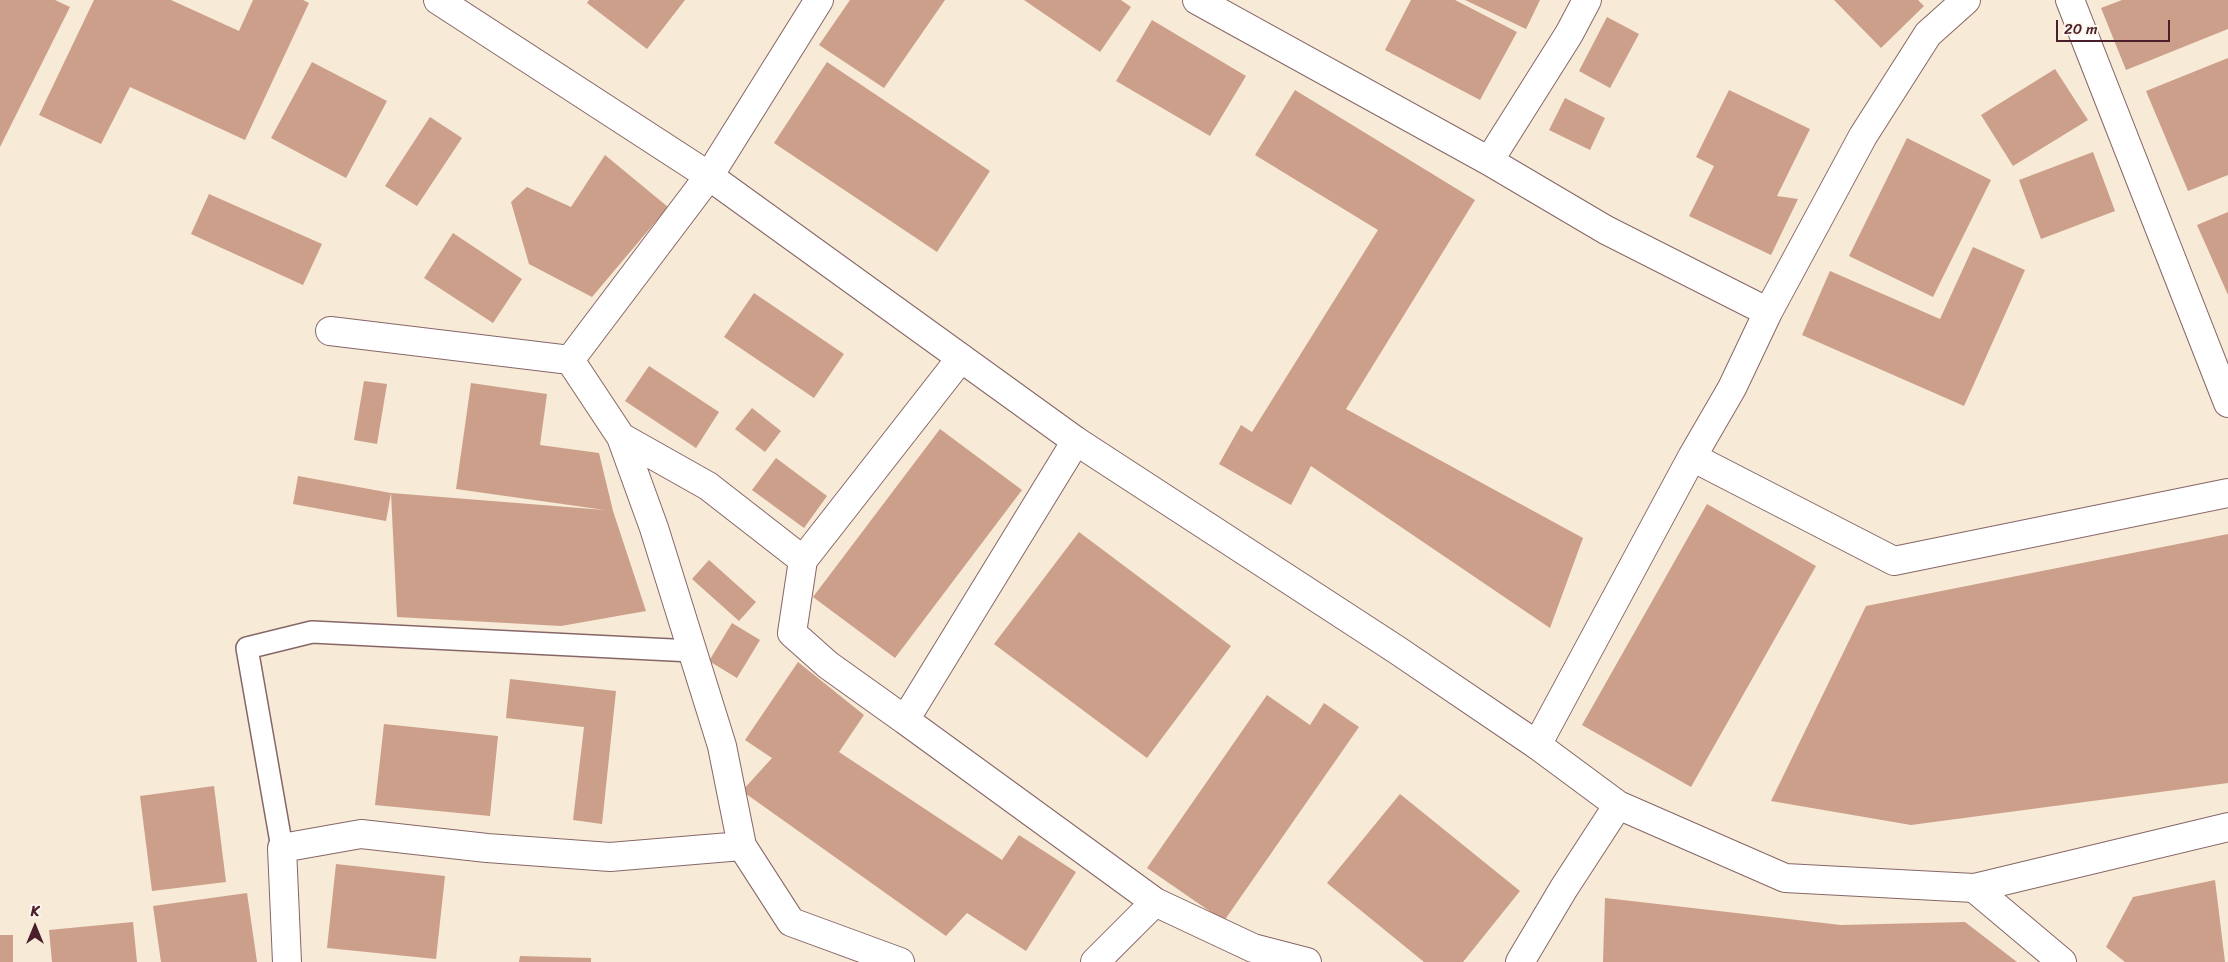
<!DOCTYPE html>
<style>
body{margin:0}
#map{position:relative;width:2228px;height:962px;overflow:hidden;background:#f7ead6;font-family:Sriracha,sans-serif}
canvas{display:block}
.north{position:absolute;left:10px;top:902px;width:50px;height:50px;-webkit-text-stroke:4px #fbf7ec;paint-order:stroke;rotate:0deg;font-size:14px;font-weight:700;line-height:20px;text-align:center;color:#4a1f2b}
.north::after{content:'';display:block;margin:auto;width:18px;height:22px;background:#4a1f2b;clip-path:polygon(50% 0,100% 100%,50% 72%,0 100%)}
.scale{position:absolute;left:2056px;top:20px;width:114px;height:22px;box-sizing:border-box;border:2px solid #4a1f2b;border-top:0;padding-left:6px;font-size:15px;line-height:18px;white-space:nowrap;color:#4a1f2b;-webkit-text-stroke:4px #fbf7ec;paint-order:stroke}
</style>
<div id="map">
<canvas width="2228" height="962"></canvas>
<div class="north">K</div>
<div class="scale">20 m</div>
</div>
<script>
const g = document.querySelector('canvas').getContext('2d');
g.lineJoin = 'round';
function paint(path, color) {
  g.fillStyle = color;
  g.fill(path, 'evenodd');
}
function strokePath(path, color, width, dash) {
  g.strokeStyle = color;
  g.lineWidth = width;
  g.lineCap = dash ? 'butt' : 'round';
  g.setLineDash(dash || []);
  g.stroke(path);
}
paint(new Path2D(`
 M0,0h55l15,7 -70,140z
 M94,0h77l68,31 14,-31h50l6,3 -64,137 -115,-53 -29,57 -62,-29z
 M589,0h96l-38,49 -60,-46z
 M850,0h95l-61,88 -65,-43z
 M1024,0h97l10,7 -31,45z
 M1411,0h44l62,32 -37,68 -95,-50z
 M1465,0h75l-14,29z
 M1834,0h84l6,6 -43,42z
 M2122,0h106v29l-102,41 -25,-62z
 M1607,17l32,17 -29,54 -31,-17z
 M1152,20l94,56 -36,60 -94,-55z
 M2228,58v117l-40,16 -42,-100z
 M312,62l75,39 -41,77 -75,-40z
 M827,62l163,109 -53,81 -163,-109z
 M2055,69l33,51 -75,46 -32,-51z
 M1295,90l180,110 -129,209 237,129 -33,90 -239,-162 -20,39 -72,-41 22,-39 11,7 126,-202 -123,-75z
 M1729,90l81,39 -33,67 21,3 -27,56 -82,-39 25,-50 -18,-9z
 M1565,98l40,20 -15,32 -41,-20z
 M430,117l32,21 -45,68 -32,-20z
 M1907,138l84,42 -58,117 -84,-41z
 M2093,152l22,59 -74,28 -22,-59z
 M605,155l63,52 -76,90 -63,-33 -18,-62 16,-15 44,20z
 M209,194l113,50 -19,41 -112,-51z
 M2228,212v83l-31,-70z
 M453,233l69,46 -29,44 -69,-45z
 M1973,247l52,23 -61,136 -162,-71 28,-64 110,48z
 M754,293l90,61 -30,44 -90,-61z
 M649,366l70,46 -23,36 -71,-47z
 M364,381l23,3 -10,60 -23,-4z
 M471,383l76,11 -7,51 59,8 14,58 33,100 -85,15 -164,-9 -6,-124 214,17 -149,-21z
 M752,408l29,23 -16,21 -30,-23z
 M940,429l82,61 -127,168 -82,-61z
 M776,458l51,38 -23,32 -52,-38z
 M298,476l93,17 -5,28 -93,-17z
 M1707,504l109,62 -125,221 -109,-62z
 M1079,532l152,114 -84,112 -153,-114z
 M2228,534v249l-317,42 -140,-24 95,-195z
 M709,560l47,42 -17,19 -47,-42z
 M732,623l28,17 -23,38 -28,-17z
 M798,662l66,53 -25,37 163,108 17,-25 57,37 -50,79 -59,-38 -21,23 -204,-145 30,-33 -27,-18z
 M510,679l106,12 -14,133 -29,-4 11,-93 -78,-9z
 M1267,695l43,30 14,-22 35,24 -135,194 -77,-53z
 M384,724l114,12 -8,80 -115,-11z
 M214,786l12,96 -74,9 -12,-95z
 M1400,794l120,97 -57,71h-39l-97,-79z
 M336,864l109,12 -9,83 -109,-11z
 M2215,880l10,82h-100l-19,-15 27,-50z
 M247,893l10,69h-96l-8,-56z
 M1605,898l236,27 124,-3 52,40h-414z
 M133,922l4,40h-85l-3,-32z
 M0,935h13v27h-13z
 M520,956l71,2v4h-72z`), '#cc9f8a');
const lane = new Path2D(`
 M282,848l-35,-200 65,-16 380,19`);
const street = new Path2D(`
 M1197,0l292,161
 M1587,0l-18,34 -80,127 117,69 162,82
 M2070,0l158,403
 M330,331l240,29 51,77 33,91 68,218 20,100 49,76 109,40
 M570,360l139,-184 110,-176
 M621,437l87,49 95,74 -11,73 36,32 77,55
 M1076,441l-171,279 250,182 98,46 54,14
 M1692,457l202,104 334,-68
 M803,560l158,-202
 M1537,745l155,-288 40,-69 36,-76 95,-176 65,-102 38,-34
 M1974,888l88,74
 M287,962l-5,-114 79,-14 126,14 123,9 132,-11
 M1095,962l60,-60`);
const secondary = new Path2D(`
 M438,0l271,176 367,265 321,209 140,95 81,60 167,73 189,10 254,-61
 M1520,962l44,-74 54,-83`);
strokePath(lane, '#876667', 24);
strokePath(street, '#876667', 30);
strokePath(secondary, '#876667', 30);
strokePath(lane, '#fff', 21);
strokePath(street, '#fff', 28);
strokePath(secondary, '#fff', 28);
</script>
